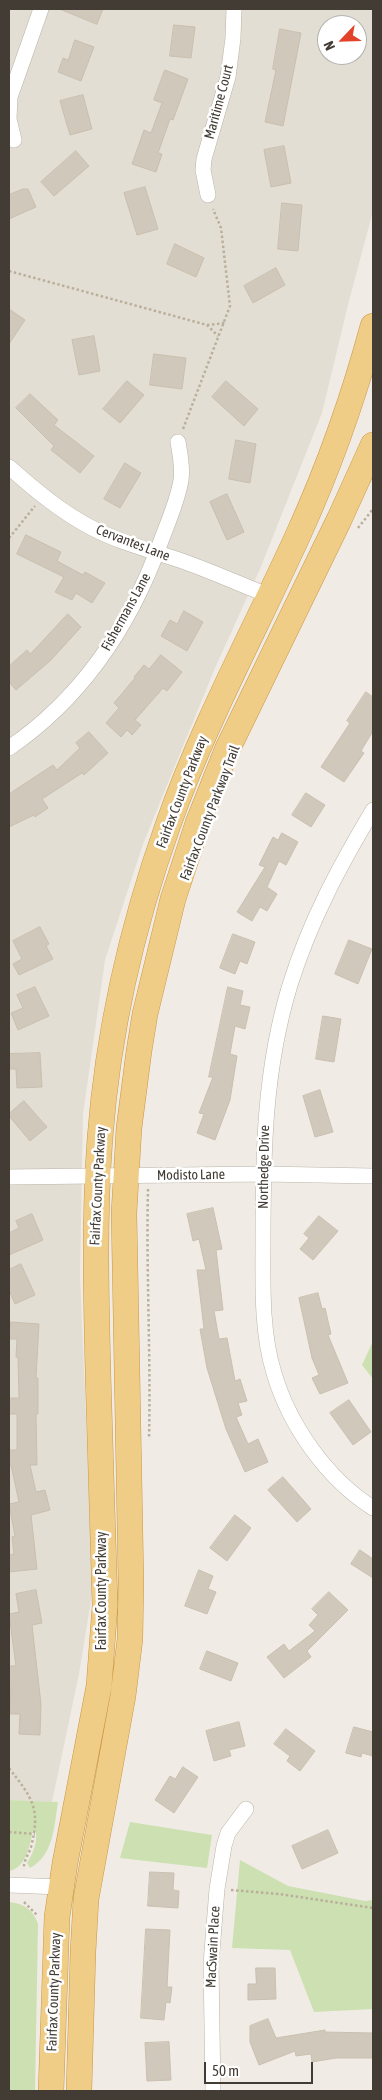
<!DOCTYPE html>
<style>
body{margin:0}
#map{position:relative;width:382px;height:2100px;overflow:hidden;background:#f0ece5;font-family:"Asap Condensed",sans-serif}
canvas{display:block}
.frame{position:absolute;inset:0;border:10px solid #423c35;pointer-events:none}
.north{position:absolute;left:317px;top:15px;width:50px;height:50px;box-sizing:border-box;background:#fff;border:1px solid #b3b1ae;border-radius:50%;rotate:246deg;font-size:14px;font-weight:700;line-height:20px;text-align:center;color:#423c35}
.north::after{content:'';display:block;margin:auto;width:18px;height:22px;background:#e2422a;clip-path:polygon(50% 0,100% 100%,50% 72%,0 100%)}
.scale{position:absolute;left:204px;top:2062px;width:109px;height:22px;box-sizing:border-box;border:2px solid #423c35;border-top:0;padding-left:6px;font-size:15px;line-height:18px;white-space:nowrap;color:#423c35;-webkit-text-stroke:4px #fff;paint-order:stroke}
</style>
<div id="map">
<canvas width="382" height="2100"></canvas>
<div class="frame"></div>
<div class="north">N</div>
<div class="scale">50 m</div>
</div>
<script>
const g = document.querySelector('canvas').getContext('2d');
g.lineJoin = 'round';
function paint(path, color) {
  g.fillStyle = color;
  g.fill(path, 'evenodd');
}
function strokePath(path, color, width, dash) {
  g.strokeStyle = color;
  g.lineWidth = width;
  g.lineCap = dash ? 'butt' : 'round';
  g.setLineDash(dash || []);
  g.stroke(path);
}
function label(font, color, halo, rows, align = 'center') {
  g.font = font + ' "Asap Condensed",sans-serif';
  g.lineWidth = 5;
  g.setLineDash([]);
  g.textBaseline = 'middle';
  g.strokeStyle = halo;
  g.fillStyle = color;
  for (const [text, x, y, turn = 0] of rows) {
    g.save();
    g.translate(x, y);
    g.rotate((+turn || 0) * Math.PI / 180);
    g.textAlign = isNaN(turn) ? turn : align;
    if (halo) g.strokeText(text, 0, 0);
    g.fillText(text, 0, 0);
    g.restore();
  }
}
paint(new Path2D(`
 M9,9h364v202l-25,94 -26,108 -62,156 -45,99 -72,176 -38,116 -22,154 -3,160 13,314 -14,86 -27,128 -43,-2zM327,25h30v30h-30z`), '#e3ded3');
paint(new Path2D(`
 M373,1341v38l-11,-14z
 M9,1800l49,2c-4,24 -4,53 -28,66l-3,-5c6,-10 10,-19 9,-31l-3,-2c-3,15 -7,38 -24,41z
 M130,1822l82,13 -5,33 -87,-10z
 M240,1860l48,26 77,15 8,-1v109l-59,3 -24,-62 -58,-2z
 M9,1902c15,1 24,8 29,22l-3,167h-26z`), '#cce0b1');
const building = new Path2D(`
 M60,9h43l-6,15z
 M174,25l21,2 -4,31 -21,-2z
 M280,29l21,4 -18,93 -18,-4 11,-52 -3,-1z
 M75,40l19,7 -13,34 -23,-9 5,-14 5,2z
 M165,70l23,9 -15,41 -3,-1 -12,34 4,1 -6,18 -24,-8 12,-34 7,3 11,-30 -8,-3z
 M83,95l9,34 -22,6 -10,-34z
 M284,146l7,37 -20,4 -7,-37z
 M76,151l13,15 -35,30 -13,-14z
 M145,187l13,42 -21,6 -13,-42z
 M23,189h5l8,18 -27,12v-24z
 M282,203l20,2 -4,46 -20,-2z
 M175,244l29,14 -8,19 -29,-13z
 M276,268l9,17 -32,18 -9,-17z
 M9,309l16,11 -16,24z
 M94,336l6,35 -21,4 -7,-35z
 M154,354l32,4 -4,31 -32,-4z
 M127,381l17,14 -24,28 -17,-14z
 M226,381l32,28 -14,17 -32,-29z
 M30,394l28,26 -4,5 40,31 -14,17 -29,-23 3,-4 -38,-38z
 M236,440l20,4 -6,39 -21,-4z
 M125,463l16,10 -21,35 -16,-9z
 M227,494l17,38 -17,8 -17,-38z
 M26,535l35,17 -4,9 26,14 2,-3 20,11 -13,20 -16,-10 -4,7 -17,-8 9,-15 -47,-23z
 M184,611l19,11 -16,29 -26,-15 9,-16 7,4z
 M68,614l13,13 -30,33 -35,30 -7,-8v-16l18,-16 3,4z
 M161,655l21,17 -15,19 -4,-3 -28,32 6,5 -9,10 -5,-5 -6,7 -15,-14 13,-15 -5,-5 21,-25 -1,-1 10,-12 5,4z
 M366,692l7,5v34l-12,20 3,2 -20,29 -23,-15 29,-44 -3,-2z
 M89,732l19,21 -24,22 -2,-2 -40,26 6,9 -13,9 -1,-2 -25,12v-33l44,-29 4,5 23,-22 -4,-5z
 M306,793l19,12 -14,22 -19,-12z
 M282,833l16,9 -12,23 -7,-4 -12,26 10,7 -10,17 -7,-4 -8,14 -15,-9 28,-45 -6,-2 14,-28 5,3z
 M40,927l9,17 -3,2 7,13 -34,16 -6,-11 9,-5 -9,-18z
 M233,934l22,8 -8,22 -7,-3 -5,13 -15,-6z
 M349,940l23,9 -14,35 -23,-10z
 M35,987l14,29 -31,14 -7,-17 12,-5 -6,-13z
 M228,987l15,4 -3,14 10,2 -5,22 -10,-3 -5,28 7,2 -7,44 -15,40 -18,-7 7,-19 -5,-1 14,-36h-4z
 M323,1016l18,3 -7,43 -18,-3z
 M40,1053l2,34 -25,1 -1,-19h-7v-15z
 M320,1090l13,42 -18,5 -12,-41z
 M24,1101l23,26 -17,14 -21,-25v-2z
 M213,1208l9,41 -6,1 7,60 -9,1 5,28 8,-1 8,43 5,-2 7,22 -9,2 4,12 -6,2 12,27 10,-5 10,23 -23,10 -19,-43 -19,-61 -7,-39h4l-7,-59h9l-7,-31 -6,2 -6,-27z
 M32,1214l11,26 -34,15v-22l10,-5 -3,-7z
 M319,1216l19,15 -25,29 -13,-11 9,-11 -5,-4z
 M21,1264l14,31 -20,9 -6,-14v-20z
 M318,1293l4,16 3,-1 6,26 -3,1 20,48 -28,11 -8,-16 7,-3 -7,-17 -13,-60z
 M11,1322l28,2 -3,54h2v36h-2l1,51h-7l6,27 9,-2 5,20 -19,5 6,54 -28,3v-17l5,-1 -2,-17 3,-1 -6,-32 10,-2 -8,-37 -2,1v-16h8v-36h-8v-16h10l-1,-41h-2l1,-18h-7z
 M349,1400l22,32 -18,13 -23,-32z
 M283,1477l28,32 -14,13 -29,-32z
 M235,1515l16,13 -24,33 -17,-13z
 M360,1550l13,9v19l-22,-14z
 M199,1570l14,6 -5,13 8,3 -9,22 -22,-8z
 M36,1590l6,33 -10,2 9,79 -1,31 -21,-1 1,-20h-10l1,-31h-2v-17h7l-7,-52 10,-2 -3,-18z
 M329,1592l19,18 -41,41 4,6 -27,21 -17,-21 17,-13 5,7 26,-20 -6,-6 9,-10 -6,-6z
 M207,1651l31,12 -7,18 -31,-12z
 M239,1722l6,24 -16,4 2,6 -17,5 -8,-30z
 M354,1727l19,5v24l-11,-3 -1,4 -15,-4z
 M286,1729l29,22 -15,20 -13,-10 3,-5 -16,-12z
 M183,1767l15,10 -24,36 -19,-13 15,-24 5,3z
 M328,1830l10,23 -36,16 -10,-23z
 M150,1872l24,1 -1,17 6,1 -1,17 -30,-2z
 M146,1929l24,1 -3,57h5l-2,16 -4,-1 -2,18 -23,-2z
 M256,1968h19l1,31 -28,1v-16h8z
 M268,2019l8,19 49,-8v2l48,1v25h-37l-24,4 -1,-8 -15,2 -1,-5 -36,14 -9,-23v-16z
 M169,2042l2,38 -24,1 -2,-38z`);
paint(building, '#d0c8bb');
strokePath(building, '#cabfaf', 1);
const minor = new Path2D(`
 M14,140l-5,-21 1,-22 31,-88
 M208,195l-5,-25 1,-11 24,-82 5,-39 1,-29
 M9,467c25,22 52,45 83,61 29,15 61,23 93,34 28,10 57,23 85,34
 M9,748c73,-50 122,-124 152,-207 7,-19 17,-41 20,-61 2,-13 -1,-25 -3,-38
 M373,810c-34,57 -63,111 -83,175 -26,85 -27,168 -27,256 0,43 -2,90 11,132 15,52 53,106 99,135
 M9,1177l254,-3 110,2
 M9,1885l52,2
 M213,2091l-2,-127 6,-75 7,-43 4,-13 18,-24`);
const trunk = new Path2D(`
 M51,2091l6,-174 8,-54 34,-177 6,-81c-2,-77 -5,-155 -7,-233 -2,-78 -4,-156 2,-234 8,-106 32,-212 68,-313 35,-100 87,-195 131,-292 30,-66 55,-137 74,-207
 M79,2091l4,-139 3,-53 37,-203 7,-57 1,-57 -7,-369 5,-85 10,-77 6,-37 28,-115 25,-76 29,-73 112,-230 34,-75`);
strokePath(minor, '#bab4a8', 16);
strokePath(trunk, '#cb9644', 26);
strokePath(new Path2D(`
 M9,271l198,54 11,11
 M207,325l18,-2
 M183,429l47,-123 -9,-78 -8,-19
 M358,528l15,-19
 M9,538l26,-32
 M148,1189c-2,83 3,167 1,250
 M9,1768c23,30 32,40 22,79 -2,7 -8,14 -7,22
 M9,1832l26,2
 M231,1890l48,4 94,14
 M24,1902l13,13`), '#baaf9b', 2.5, [2.5, 2.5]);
strokePath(minor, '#fff', 15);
strokePath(trunk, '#f0cd86', 25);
label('14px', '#423c35', '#fff', [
 ["Maritime Court",219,102,-75],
 ["Cervantes Lane",133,543,21],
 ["Fishermans Lane",126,612,-61],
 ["Fairfax County Parkway",182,792,-69],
 ["Fairfax County Parkway Trail",210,813,-69],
 ["Northedge Drive",264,1167,-89],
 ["Modisto Lane",191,1175,-1],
 ["Fairfax County Parkway",98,1186,-87],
 ["Fairfax County Parkway",102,1591,-90],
 ["MacSwain Place",213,1947,-87],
 ["Fairfax County Parkway",54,1992,-88]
]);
</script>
